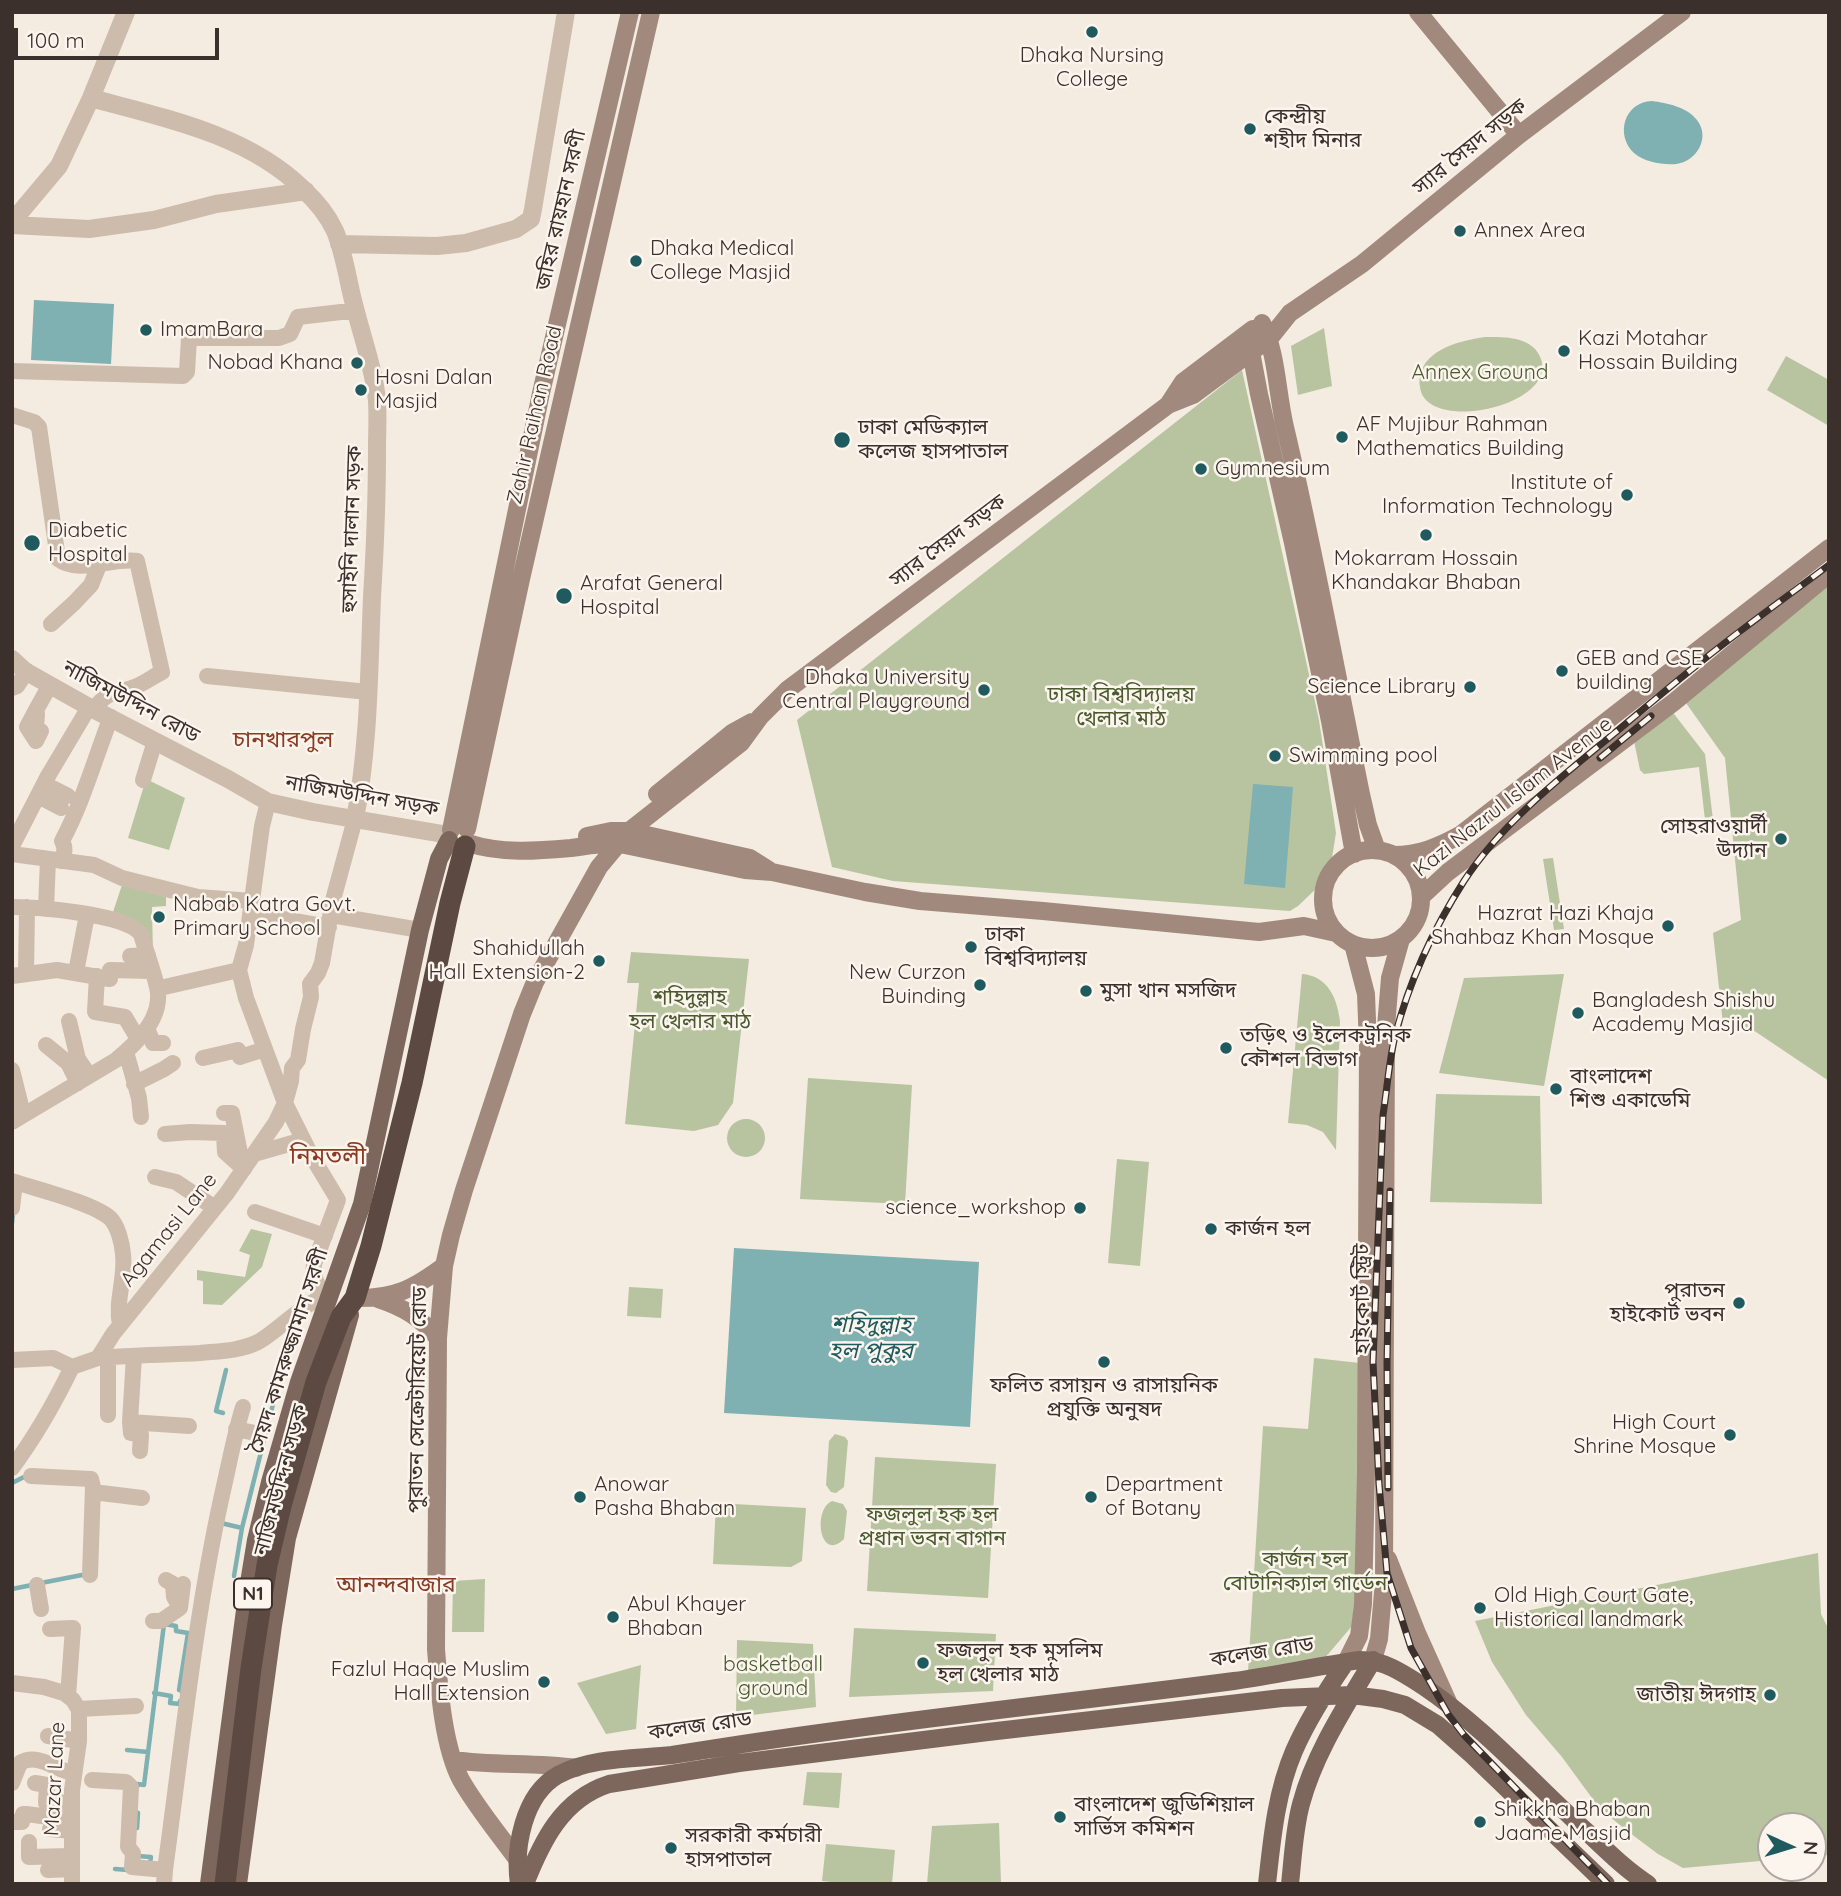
<!DOCTYPE html>
<meta charset="utf-8">
<style>
body{margin:0}
#map{position:relative;width:1841px;height:1896px;overflow:hidden;background:#f4ebe1;font-family:Quicksand,sans-serif}
canvas{display:block}
.frame{position:absolute;inset:0;border:14px solid #3b302b;pointer-events:none}
.north{position:absolute;left:1757px;top:1812px;width:70px;height:70px;box-sizing:border-box;background:#fbf5ee;border:2px solid #aea6a0;border-radius:50%;rotate:94deg;font-size:19px;font-weight:700;line-height:28px;text-align:center;color:#3b302b}
.north::after{content:'';display:block;margin:auto;width:24px;height:32px;background:#1f5a5e;clip-path:polygon(50% 0,100% 100%,50% 72%,0 100%)}
.scale{position:absolute;left:14px;top:28px;width:205px;height:32px;box-sizing:border-box;border:4px solid #3b302b;border-top:0;padding-left:9px;font-size:21px;line-height:24px;white-space:nowrap;color:#3b302b;-webkit-text-stroke:5px #fbf5ee;paint-order:stroke}
</style>
<div id="map">
<canvas width="1841" height="1896"></canvas>
<div class="frame"></div>
<div class="north">N</div>
<div class="scale">100 m</div>
</div>
<script>
const g = document.querySelector('canvas').getContext('2d');
g.lineJoin = 'round';
function paint(path, color) {
  g.fillStyle = color;
  g.fill(path, 'evenodd');
}
function strokePath(path, color, width, dash) {
  g.strokeStyle = color;
  g.lineWidth = width;
  g.lineCap = dash ? 'butt' : 'round';
  g.setLineDash(dash || []);
  g.stroke(path);
}
function label(font, color, halo, rows, align = 'center') {
  g.font = font + ' Quicksand,"Noto Sans Bengali",sans-serif';
  g.lineWidth = 5;
  g.setLineDash([]);
  g.textBaseline = 'middle';
  g.strokeStyle = halo;
  g.fillStyle = color;
  for (const [text, x, y, turn = 0] of rows) {
    g.save();
    g.translate(x, y);
    g.rotate((+turn || 0) * Math.PI / 180);
    g.textAlign = isNaN(turn) ? turn : align;
    if (halo) g.strokeText(text, 0, 0);
    g.fillText(text, 0, 0);
    g.restore();
  }
}
paint(new Path2D(`
 M1324,328l8,58 -34,9 -7,-49z
 M1485,337c19,0 48,-1 56,22 16,48 -116,75 -121,28 -4,-36 38,-46 65,-50z
 M1786,356l43,24v46l-62,-36z
 M1242,370l77,350 17,113 -5,31 -12,22 -21,20 -8,5 -397,-30 -61,-14 -35,-147z
 M1829,583v498l-76,-51 -29,3 -11,-100 28,-13 -16,-162 -39,-55z
 M1671,710l34,44 9,74 -8,1 -7,-62 -55,7 -4,-4 -6,-29z
 M146,779l39,19 -16,52 -41,-12z
 M1553,858l11,71 -10,1 -11,-71z
 M122,885l44,12v9l-14,1 1,48 -41,-40z
 M631,952l118,7 -16,144 -15,22 -24,6 -69,-7 14,-141h-12z
 M1302,974c26,2 35,24 38,47l-4,129 -13,-18 -16,-7 -19,-2z
 M1564,974l-20,112 -105,-13 25,-95z
 M808,1078l104,7 -7,119 -105,-5z
 M1436,1094l104,2 2,108 -112,-2z
 M727 1138a19 19 0 1 1 38 0a19 19 0 1 1-38 0Z
 M1117,1159l32,3 -9,104 -32,-3z
 M251,1229l21,5 -10,33 -40,38 -19,-1v-23l-6,-1v-10l48,7 5,-22 -11,-4z
 M629,1287l34,2 -2,29 -34,-2z
 M1314,1358l46,5 -3,209 -5,54 -28,33 -76,13 15,-246 45,3z
 M835,1434l10,3 3,4 -4,46 -8,6 -5,-1 -5,-7 3,-44z
 M875,1457l121,7 -8,134 -121,-7z
 M832,1501l11,3 4,7 -3,28c-24,24 -32,-29 -12,-38z
 M716,1503l90,5 -4,53 -11,6 -78,-3z
 M1818,1553l3,61 8,16v225l-16,1v-30h-42v34l-88,8 -25,-14 -28,-21 -30,-24 -38,-52 -36,-42 -34,-53 -17,-41z
 M485,1579l-1,53h-32l1,-51z
 M854,1628l142,6 -3,57 -144,6z
 M737,1640l76,4 3,63 -80,10z
 M641,1665l-5,64 -30,5 -29,-51z
 M807,1772l35,1 -3,35 -36,-3z
 M999,1823l2,61h-74l5,-58z
 M826,1844l69,6 -3,34h-41l-29,-3z`), '#b8c4a0');
paint(new Path2D(`
 M1652,101c15,2 35,6 45,19 14,18 -1,42 -21,44 -14,1 -32,-2 -42,-11 -19,-18 -10,-51 18,-52z
 M34,300l80,4 -3,60 -80,-4z
 M1253,784l40,3 -8,101 -41,-4z
 M734,1248l245,14 -9,165 -246,-14z`), '#7fb0b2');
strokePath(new Path2D(`
 M12,1223l1,-11
 M223,1413l-7,-2 10,-41
 M12,1483l12,-6h3
 M221,1523l21,5 -8,48
 M242,1528l38,-152
 M41,1583l46,-9
 M12,1589l20,-4
 M154,1693l17,3 -1,7 10,1v-3
 M127,1750l21,2
 M137,1787l1,-3 6,1 20,-161 12,2v5l12,2 -9,57h3v3
 M135,1812l3,1 -1,15
 M137,1856l14,1 -1,6 2,1
 M115,1869l13,1`), '#7fb0b2', 4.5);
strokePath(new Path2D(`
 M12,371l171,5 4,-4 2,-34h90l11,-4 8,-17 43,-5h15
 M12,415l22,7 5,5 19,132c21,16 54,-2 79,2l25,111c-8,4 -16,10 -25,14 -21,9 -27,2 -43,23
 M51,624l23,-21 17,-18 9,-22
 M207,676l161,16
 M12,688l5,-2 10,-15
 M36,710l1,4 -1,14 5,3 -5,10 -9,-14 9,-17 14,-25
 M143,780l12,-39
 M44,784l24,12
 M38,796l23,12
 M268,802l-6,24 -16,119 -7,25 7,28 39,105 26,52 27,45 -24,64c-2,13 4,22 11,32
 M12,846l36,-70 41,-69
 M12,854l82,11 28,13 76,19 54,4
 M61,861c4,-7 5,-13 1,-20 21,-39 33,-83 49,-124
 M12,907c27,0 114,7 129,27 5,18 12,35 16,53 7,30 -20,56 -41,73l-104,62
 M46,909l2,-50
 M251,913l78,14
 M331,915l89,15
 M130,956l18,-1
 M76,972l11,-57
 M26,973l1,-66
 M12,976l45,-6 53,9v-9l42,1
 M97,976l-2,36 30,5 13,22
 M157,987l3,1 79,-18
 M69,1021l9,38 11,16
 M147,1028l6,15h10
 M46,1045l22,18 10,20
 M126,1052l13,46 2,19
 M203,1058l35,-8 2,7 25,-8
 M12,1070l11,44
 M134,1084l30,-15 9,-6
 M224,1113h8l8,40 5,14
 M165,1134l25,-2 34,1 1,19 19,17
 M254,1154l49,-14
 M155,1177l21,5 39,26
 M12,1181c24,8 81,22 98,37 8,8 12,25 13,36 3,24 -8,47 -3,71
 M12,1208l3,-26
 M255,1212l70,24
 M134,1356l-4,66 59,4
 M108,1357v58
 M98,1358c34,-3 68,-3 102,-5 20,-2 40,-2 58,-11 18,-9 53,-47 71,-45
 M12,1360l41,-2 19,9
 M130,1422l1,11 10,2 -1,16
 M236,1429l19,4
 M12,1468c23,-31 43,-66 60,-101l26,-9 15,-24 114,-141 49,-71 9,-19 6,-22 1,-13 6,-8 5,-31 8,-32 -1,-13 8,-11 4,-10 11,-63 22,-81
 M31,1476l60,3 2,8 -3,88
 M93,1492l49,6
 M166,1580l7,4 1,13 3,5
 M37,1585l4,24
 M153,1621h8l19,-13 3,-24
 M50,1629l23,-1 -5,68
 M12,1683l32,4 20,6 9,7 6,10v31l-7,49v94
 M79,1709l57,-3
 M48,1736l31,5
 M92,1780l34,2 5,5 -3,60 5,6 -1,14 33,3
 M12,1783l8,-20c19,-11 36,8 54,10
 M35,1783l12,2 -1,18 26,-1
 M12,1822h10l1,-8h3l46,6
 M50,1829l22,2
 M29,1842v15l43,-1
 M48,1870l24,-1
 M164,1884l1,-14c17,-125 30,-252 57,-375 7,-30 12,-59 21,-88`), '#cdbbac', 16);
strokePath(new Path2D(`
 M91,98c73,20 156,36 212,91 12,11 25,27 32,42 10,24 13,52 20,77 8,32 19,61 22,93 1,16 0,32 0,48 0,49 -2,99 -5,148 -3,75 -3,149 -17,222
 M12,222l47,-56 32,-68 35,-86
 M12,225l77,4 65,-9 62,-16 90,-13
 M339,244l98,2 29,-3 50,-14 15,-10 2,-10 33,-197
 M12,659l13,12 64,36 139,72 40,23 45,10 136,23`), '#cdbbac', 18);
strokePath(new Path2D(`
 M1418,12l101,123
 M1262,323c15,30 15,71 23,104 29,122 51,245 76,367l7,31 9,25
 M1244,336l7,16 8,42 34,149 37,178 24,133
 M1168,405l15,-23 70,-53
 M657,794l75,-61 20,-11
 M467,829l54,-250 130,-567
 M451,830l90,-437 89,-381
 M587,836l24,-5h18l121,27 19,12
 M468,843c33,11 69,8 103,5 16,-2 32,-5 49,-4l125,26 27,2 93,20 55,9 123,10 216,21 45,-6 32,7
 M1323 899a49 49 0 1 1 98 0a49 49 0 1 1-98 0Z
 M1394,855c25,0 44,-8 66,-20l369,-287
 M1421,897l27,-25 226,-170 155,-128
 M355,1298c39,1 58,-9 89,-32
 M378,1299c27,9 41,18 60,39
 M1388,1559l29,74 31,69
 M1373,1660l6,-21 5,-58 2,-554 4,-49 11,-39
 M1346,1662l13,-26 4,-32 3,-132 2,-426 -2,-52 -13,-50
 M453,1760c41,6 82,2 123,8
 M517,1859c-19,-26 -40,-51 -56,-79 -18,-34 -22,-93 -25,-131l2,-311 6,-72 7,-31 13,-45 58,-176 13,-32 64,-115 30,-36 112,-88 19,-26 27,-27 381,-285 25,-10 77,-57 20,-25 72,-49 157,-129 163,-123`), '#a18a7d', 18);
strokePath(new Path2D(`
 M209,1884l38,-289 9,-55 14,-58 29,-100 63,-178 58,-274 19,-71 10,-19
 M238,1884l35,-259 14,-87 63,-223
 M519,1884c-5,-36 4,-89 39,-109 34,-18 77,-16 114,-20 20,-3 39,-6 58,-9 168,-26 336,-43 504,-65 42,-6 84,-15 126,-21 24,0 43,13 63,26 61,41 110,97 164,146 19,18 39,38 61,52
 M525,1884c17,-43 37,-85 84,-100l130,-21 249,-31 294,-34 70,-3 31,4 22,6 33,20 34,30 134,129
 M1267,1884c5,-45 9,-91 27,-133 14,-32 32,-60 52,-89
 M1290,1884c3,-27 4,-54 11,-80 14,-52 45,-98 72,-144`), '#7d675c', 18);
strokePath(new Path2D(`
 M225,1884l26,-216 16,-103 14,-59 35,-124 25,-65 14,-19 16,-52 41,-163 38,-180 15,-57`), '#5c4a42', 21);
const rail = new Path2D(`
 M1600,758l51,-42
 M1388,1488l-1,-125 3,-172
 M1608,1884l-144,-149 -16,-21 -37,-66 -24,-75 -8,-89 -6,-122 10,-247c4,-26 6,-53 12,-79 14,-54 39,-108 69,-155 37,-57 96,-103 147,-145 29,-24 57,-48 86,-71 43,-35 88,-67 132,-100`);
strokePath(rail, '#3b302b', 7);
strokePath(rail, '#fbf5ee', 4.5, [13]);
for (const [x, y, r, color] of [
 [1092,32,7,"#1f5a5e"],
 [1250,129,7,"#1f5a5e"],
 [1460,231,7,"#1f5a5e"],
 [636,261,7,"#1f5a5e"],
 [146,330,7,"#1f5a5e"],
 [1564,351,7,"#1f5a5e"],
 [357,363,7,"#1f5a5e"],
 [361,390,7,"#1f5a5e"],
 [1342,437,7,"#1f5a5e"],
 [842,440,9,"#1f5a5e"],
 [1201,469,7,"#1f5a5e"],
 [1627,495,7,"#1f5a5e"],
 [1426,535,7,"#1f5a5e"],
 [32,543,9,"#1f5a5e"],
 [564,596,9,"#1f5a5e"],
 [1562,671,7,"#1f5a5e"],
 [1470,687,7,"#1f5a5e"],
 [984,690,7,"#1f5a5e"],
 [1275,756,7,"#1f5a5e"],
 [1781,839,7,"#1f5a5e"],
 [159,917,7,"#1f5a5e"],
 [1668,926,7,"#1f5a5e"],
 [971,947,7,"#1f5a5e"],
 [599,961,7,"#1f5a5e"],
 [980,985,7,"#1f5a5e"],
 [1086,991,7,"#1f5a5e"],
 [1578,1013,7,"#1f5a5e"],
 [1226,1048,7,"#1f5a5e"],
 [1556,1089,7,"#1f5a5e"],
 [1080,1208,7,"#1f5a5e"],
 [1211,1229,7,"#1f5a5e"],
 [1739,1303,7,"#1f5a5e"],
 [1104,1362,7,"#1f5a5e"],
 [1730,1435,7,"#1f5a5e"],
 [580,1497,7,"#1f5a5e"],
 [1091,1497,7,"#1f5a5e"],
 [1480,1608,7,"#1f5a5e"],
 [613,1617,7,"#1f5a5e"],
 [923,1663,7,"#1f5a5e"],
 [544,1682,7,"#1f5a5e"],
 [1770,1695,7,"#1f5a5e"],
 [1060,1817,7,"#1f5a5e"],
 [1480,1822,7,"#1f5a5e"],
 [671,1848,7,"#1f5a5e"]
]) {
  const dot = new Path2D();
  dot.arc(x, y, r, 0, 2 * Math.PI);
  g.fillStyle = color;
  g.fill(dot);
  strokePath(dot, '#fbf5ee', 2.5);
}
for (const [x, y, w] of [
 [253,1594,38]
]) {
  const box = new Path2D();
  box.roundRect(x - w / 2, y - 15.5, w, 31, 5);
  g.fillStyle = '#fbf5ee';
  g.fill(box);
  strokePath(box, '#3b302b', 2);
}
label('bold 19px', '#3b302b', null, [
 ["N1",253,1594]
]);
label('21px', '#3b302b', '#fbf5ee', [
 ["Dhaka Nursing",1092,56,"center"],
 ["College",1092,80,"center"],
 ["কেন্দ্রীয়",1264,117],
 ["শহীদ মিনার",1264,141],
 ["Annex Area",1474,231],
 ["Dhaka Medical",650,249],
 ["College Masjid",650,273],
 ["ImamBara",160,330],
 ["Kazi Motahar",1578,339],
 ["Hossain Building",1578,363],
 ["Nobad Khana",343,363,"right"],
 ["Hosni Dalan",375,378],
 ["Masjid",375,402],
 ["AF Mujibur Rahman",1356,425],
 ["Mathematics Building",1356,449],
 ["ঢাকা মেডিক্যাল",858,428],
 ["কলেজ হাসপাতাল",858,452],
 ["Gymnesium",1215,469],
 ["Institute of",1613,483,"right"],
 ["Information Technology",1613,507,"right"],
 ["Diabetic",48,531],
 ["Hospital",48,555],
 ["Mokarram Hossain",1426,559,"center"],
 ["Khandakar Bhaban",1426,583,"center"],
 ["Arafat General",580,584],
 ["Hospital",580,608],
 ["GEB and CSE",1576,659],
 ["building",1576,683],
 ["Dhaka University",970,678,"right"],
 ["Central Playground",970,702,"right"],
 ["Science Library",1456,687,"right"],
 ["Swimming pool",1289,756],
 ["সোহরাওয়ার্দী",1767,827,"right"],
 ["উদ্যান",1767,851,"right"],
 ["Nabab Katra Govt.",173,905],
 ["Primary School",173,929],
 ["Hazrat Hazi Khaja",1654,914,"right"],
 ["Shahbaz Khan Mosque",1654,938,"right"],
 ["ঢাকা",985,935],
 ["বিশ্ববিদ্যালয়",985,959],
 ["Shahidullah",585,949,"right"],
 ["Hall Extension-2",585,973,"right"],
 ["New Curzon",966,973,"right"],
 ["Buinding",966,997,"right"],
 ["মুসা খান মসজিদ",1100,991],
 ["Bangladesh Shishu",1592,1001],
 ["Academy Masjid",1592,1025],
 ["তড়িৎ ও ইলেকট্রনিক",1240,1036],
 ["কৌশল বিভাগ",1240,1060],
 ["বাংলাদেশ",1570,1077],
 ["শিশু একাডেমি",1570,1101],
 ["science_workshop",1066,1208,"right"],
 ["কার্জন হল",1225,1229],
 ["পুরাতন",1725,1291,"right"],
 ["হাইকোর্ট ভবন",1725,1315,"right"],
 ["ফলিত রসায়ন ও রাসায়নিক",1104,1386,"center"],
 ["প্রযুক্তি অনুষদ",1104,1410,"center"],
 ["High Court",1716,1423,"right"],
 ["Shrine Mosque",1716,1447,"right"],
 ["Anowar",594,1485],
 ["Pasha Bhaban",594,1509],
 ["Department",1105,1485],
 ["of Botany",1105,1509],
 ["Old High Court Gate,",1494,1596],
 ["Historical landmark",1494,1620],
 ["Abul Khayer",627,1605],
 ["Bhaban",627,1629],
 ["ফজলুল হক মুসলিম",937,1651],
 ["হল খেলার মাঠ",937,1675],
 ["Fazlul Haque Muslim",530,1670,"right"],
 ["Hall Extension",530,1694,"right"],
 ["জাতীয় ঈদগাহ",1756,1695,"right"],
 ["বাংলাদেশ জুডিশিয়াল",1074,1805],
 ["সার্ভিস কমিশন",1074,1829],
 ["Shikkha Bhaban",1494,1810],
 ["Jaame Masjid",1494,1834],
 ["সরকারী কর্মচারী",685,1836],
 ["হাসপাতাল",685,1860]
], 'left');
label('21px', '#3b302b', '#fbf5ee', [
 ["স্যার সৈয়দ সড়ক",1470,147,-39],
 ["জহির রায়হান সরণী",561,210,-77],
 ["Zahir Raihan Road",535,415,-77],
 ["হুসাইনি দালান সড়ক",352,529,-88],
 ["স্যার সৈয়দ সড়ক",948,541,-37],
 ["নাজিমউদ্দিন রোড",131,702,28],
 ["নাজিমউদ্দিন সড়ক",362,796,10],
 ["Kazi Nazrul Islam Avenue",1513,797,-38],
 ["Agamasi Lane",169,1230,-51],
 ["হাইকোর্ট স্ট্রিট",1363,1299,-90],
 ["সৈয়দ কামরুজ্জামান সরণী",289,1351,-72],
 ["পুরাতন সেক্রেটারিয়েট রোড",418,1400,-89],
 ["নাজিমউদ্দিন সড়ক",281,1480,-75],
 ["কলেজ রোড",1262,1652,-9],
 ["কলেজ রোড",700,1726,-8],
 ["Mazar Lane",55,1779,-87]
]);
label('21px', '#4a5a2e', '#fbf5ee', [
 ["Annex Ground",1480,373],
 ["ঢাকা বিশ্ববিদ্যালয়",1121,695],
 ["খেলার মাঠ",1121,719],
 ["শহিদুল্লাহ",690,998],
 ["হল খেলার মাঠ",690,1022],
 ["ফজলুল হক হল",932,1515],
 ["প্রধান ভবন বাগান",932,1539],
 ["কার্জন হল",1305,1560],
 ["বোটানিক্যাল গার্ডেন",1305,1584],
 ["basketball",773,1665],
 ["ground",773,1689]
]);
label('23px', '#8c3b22', '#fbf5ee', [
 ["চানখারপুল",283,740],
 ["আনন্দবাজার",396,1585]
]);
label('italic 23px', '#1f5a5e', '#fbf5ee', [
 ["শহিদুল্লাহ",871,1325],
 ["হল পুকুর",871,1351]
]);
label('24px', '#8c3b22', '#fbf5ee', [
 ["নিমতলী",328,1157]
]);
</script>
